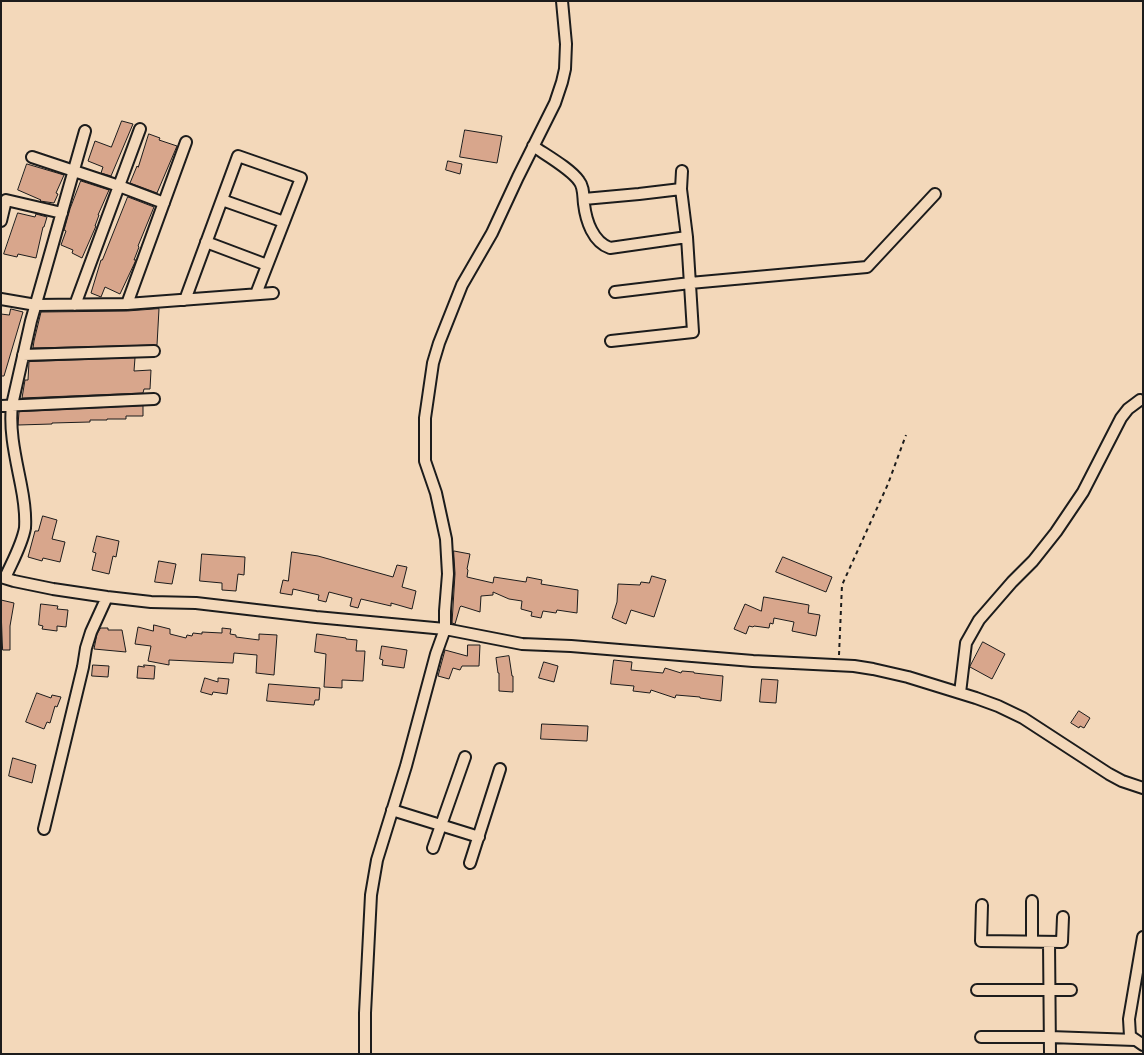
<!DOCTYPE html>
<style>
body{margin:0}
#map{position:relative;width:1144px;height:1055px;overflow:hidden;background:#f3d8ba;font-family:Kalam,sans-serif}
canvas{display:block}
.frame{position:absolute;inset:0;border:2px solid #1c1c1c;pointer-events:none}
</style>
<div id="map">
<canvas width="1144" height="1055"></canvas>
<div class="frame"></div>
</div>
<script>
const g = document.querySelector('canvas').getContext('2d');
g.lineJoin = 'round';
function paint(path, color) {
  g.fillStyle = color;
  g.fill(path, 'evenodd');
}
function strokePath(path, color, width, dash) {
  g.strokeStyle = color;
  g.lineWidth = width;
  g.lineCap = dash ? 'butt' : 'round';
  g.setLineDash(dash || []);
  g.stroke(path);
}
const building = new Path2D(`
 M122,121l11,3 -22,52 -10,-3 2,-6 -15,-6 7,-20 16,6z
 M465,130l37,6 -5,27 -37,-6z
 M149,134l11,4 -1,2 18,6 -20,47 -27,-10 7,-17 1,1z
 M448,161l14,3 -2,10 -14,-4z
 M27,164l37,11 -8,18 2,1 -4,9 -14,-2 1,-1 -23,-10z
 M81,181l28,9 -11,25h1l-4,11h1l-14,32 -10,-5 1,-3 -12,-5 5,-14 -2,-1 6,-21z
 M128,197l26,10 -16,39 1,1 -5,13h2l-16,34 -15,-7 -4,10 -10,-4 10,-33h1z
 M18,213l17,4 1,-3 11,3 -3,10h-1l-7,31 -18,-4 -1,3 -13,-3z
 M11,309l12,3 -19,64h-3v-62l8,1z
 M159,309l-2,36 -124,3 1,-7 7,-29 86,-1z
 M135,358l-1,13 17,-1 -1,19h-6l-1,4 -121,5 3,-18h3l1,-18z
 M143,406v10h-17v3h-19v1h-17v2l-38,1v1l-34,1 1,-13z
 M43,516l14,4 -5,19 13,3 -5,20 -17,-4 -1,3 -14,-4 7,-26h3z
 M97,536l22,5 -3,16 -3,-1 -4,18 -17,-4 4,-17 -3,-1z
 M454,551l16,3 -3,15 1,1 -1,7 26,6 1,-6 32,5 1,-5 15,3 -1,4 37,6 -1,23 -20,-3 -1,3 -13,-2 -2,7 -10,-2 1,-4 -11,-3 1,-8 -13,-2 -16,-7v3l-12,1 -1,16 -19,-6 -1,1 -5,17 -3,-1 3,-49z
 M292,552l26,4 75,21 4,-12 10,2 -5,20 14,4 -4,18 -21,-6v3l-30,-7 -3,9 -8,-2 2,-8 -23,-6 -3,10 -8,-2 1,-5 -26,-6 -1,6 -12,-2 3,-13 5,1z
 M202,554l43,3 -1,18 -6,-1 -2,17 -14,-1v-7l-22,-2z
 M783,557l49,20 -6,15 -50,-20z
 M159,561l17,3 -4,20 -17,-2z
 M652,576l14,4 -12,37 -23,-7 -5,14 -14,-6 5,-16 1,-18 22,1 1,-3 8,1z
 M764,597l45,8 -1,8 12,2 -4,21 -24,-5 2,-9 -20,-4 -1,6 -3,-1 -1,5 -15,-2 -1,1 -4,-1 -3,8 -12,-5 11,-25 16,7z
 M1,600l13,3 -4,23v24h-7z
 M41,604l17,2 -1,3 11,1 -2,17 -9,-1v5l-15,-2 1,-3 -4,-1z
 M154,625l16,4v5l16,4 1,-3 5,1 1,-3 9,1v-2l20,1v-5l9,1 -1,5 6,1v2l23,3v-6l18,1 -3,40 -18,-2 1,-18 -23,-2 -1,10 -64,-3v5l-21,-4 3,-15 -16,-2 3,-17 15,4z
 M101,628h7v2h14l4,22 -32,-3 3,-15z
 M317,634l29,4v1l11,1 -1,11h9l-2,30 -21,-1v8l-18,-1 2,-33 -11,-2z
 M983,642l22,12 -13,25 -22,-12z
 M468,645h12l-1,21h-17l-2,4 -7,-2 -4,11 -11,-3 7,-26 22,6z
 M382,646l25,4 -3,18 -22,-3 1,-5 -3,-1z
 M509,656l3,20h1v16l-14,-1v-18h-1l-2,-15z
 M614,660l18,2 -1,8 32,3 2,-5 16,5 1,-2 12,1v1l29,3 -2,25 -21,-3v-1l-24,-2 -1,3 -24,-8 -1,3 -17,-2 1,-5 -23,-2z
 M544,662l14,4 -4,16 -15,-4z
 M93,665l16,1 -1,11 -16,-1z
 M144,665l11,1 -1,13 -17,-1 1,-12 6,1z
 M205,678l13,4v-4l11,1 -2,15 -14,-2 -1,3 -11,-3z
 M762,679l16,1 -2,23 -16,-1z
 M269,684l51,4 -1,12h-4l-1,5 -47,-4z
 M37,693l14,5 1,-3 9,2 -4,10 -2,-1 -5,17 -3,-1 -3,7 -18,-7z
 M1079,711l11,7 -6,10 -4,-2 -1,2 -8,-5z
 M542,724l46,2 -1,15 -46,-2z
 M13,758l23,7 -4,18 -23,-7z`);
paint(building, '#d8a68c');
strokePath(building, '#1c1c1c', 1);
const minor = new Path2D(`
 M533,146c13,9 38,23 46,35 5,6 4,15 5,23 2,17 9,38 26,44l77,-11
 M32,157l87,29 45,17
 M584,199l55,-5 42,-5
 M222,200l62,22
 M1,221l5,-21 56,13
 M206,242l61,23
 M615,292l75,-9 177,-16 68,-73
 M1,299l35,6 91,-1 146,-11
 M185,300l53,-144 63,22 -45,116
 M127,304l59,-162
 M75,305l65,-176
 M611,341l82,-9 -6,-95 -6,-48 1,-18
 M23,355l131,-4
 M1,406l153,-7
 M1,577l13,4 39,8 54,8 44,5 45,1 120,14 129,12 77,15 49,2 182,15 101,5 19,3 35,8 68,21 22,8 25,12 86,56 13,7 21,7
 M5,578c7,-16 17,-33 20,-50 1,-15 -1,-28 -4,-43 -5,-26 -12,-53 -9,-80l19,-84 54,-190
 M960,693l6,-50 13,-23 33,-38 21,-21 23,-29 27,-40 38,-74 7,-9 12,-9
 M392,810l87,27
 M44,829l39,-162 3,-19 5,-16 16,-35
 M433,848l32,-91
 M470,863l30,-94
 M982,905l-1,36 81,1 1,-25
 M1143,937l-14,82 1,17 13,9
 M1032,941v-40
 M1049,942l1,112
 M977,990h94
 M981,1037h69l85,3
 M365,1054v-41l6,-118 6,-35 29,-94 30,-112 9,-25v-18l3,-37 -2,-35 -10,-46 -11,-32v-43l8,-55 6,-20 23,-58 30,-52 26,-56 37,-74 7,-21 3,-13 1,-25 -4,-43`);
strokePath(minor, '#1c1c1c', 14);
strokePath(new Path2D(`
 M839,655l3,-70 46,-101 18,-49`), '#1c1c1c', 2, [4, 4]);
strokePath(minor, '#f3d8ba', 10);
</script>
